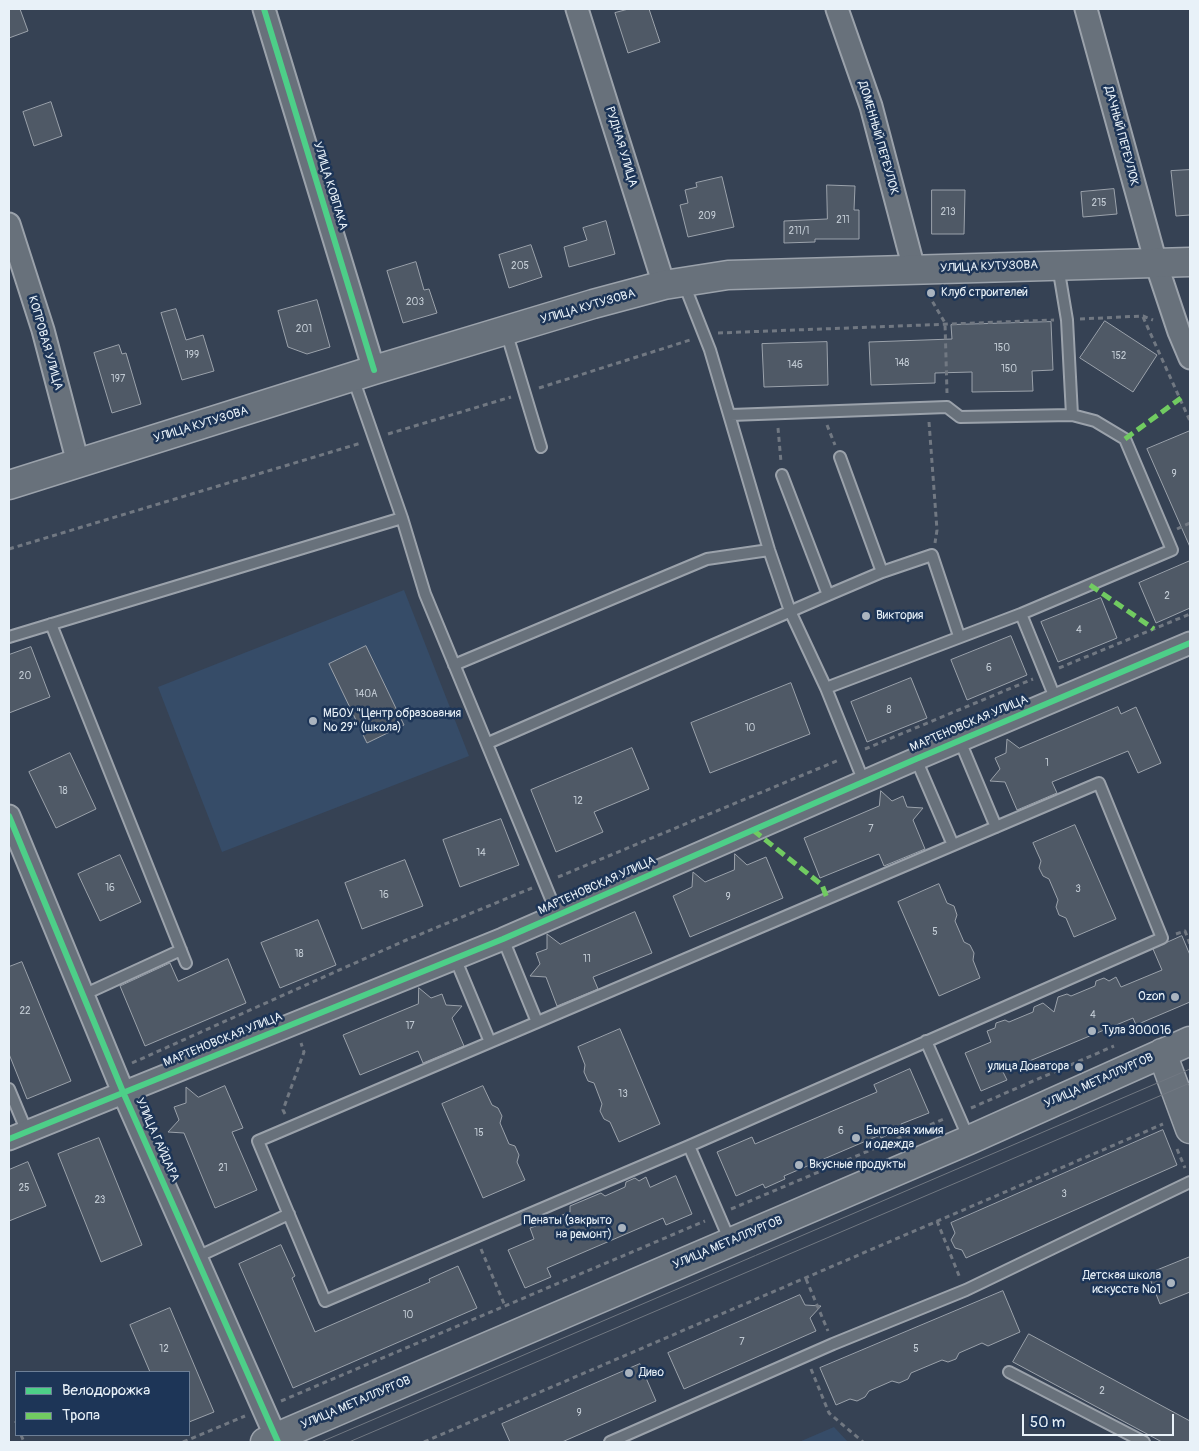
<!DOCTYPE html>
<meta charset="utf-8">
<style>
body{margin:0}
#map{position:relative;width:1199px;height:1451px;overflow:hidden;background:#364254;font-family:Pangolin,sans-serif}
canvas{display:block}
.frame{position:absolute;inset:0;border:10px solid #e8f1f8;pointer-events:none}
.legend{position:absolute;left:15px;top:1371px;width:175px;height:65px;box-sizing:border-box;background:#1d3557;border:1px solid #6e8097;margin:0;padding:6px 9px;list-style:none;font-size:15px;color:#e8f1f8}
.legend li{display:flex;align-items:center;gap:10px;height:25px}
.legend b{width:25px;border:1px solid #6e8097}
.scale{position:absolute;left:1022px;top:1414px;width:152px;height:22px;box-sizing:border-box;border:2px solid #e8f1f8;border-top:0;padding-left:6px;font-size:15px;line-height:18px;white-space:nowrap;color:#e8f1f8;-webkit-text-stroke:4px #1d3557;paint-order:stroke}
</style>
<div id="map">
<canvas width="1199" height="1451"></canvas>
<div class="frame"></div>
<ul class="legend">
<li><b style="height:6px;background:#4dcf88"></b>Велодорожка</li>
<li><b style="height:6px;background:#71cb61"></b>Тропа</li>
</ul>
<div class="scale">50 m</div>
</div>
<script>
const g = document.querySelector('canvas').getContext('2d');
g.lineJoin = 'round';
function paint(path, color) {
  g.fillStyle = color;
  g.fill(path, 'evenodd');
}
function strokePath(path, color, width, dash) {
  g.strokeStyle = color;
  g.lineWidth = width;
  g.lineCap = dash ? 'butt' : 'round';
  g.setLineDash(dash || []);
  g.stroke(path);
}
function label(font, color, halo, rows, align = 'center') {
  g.font = font + ' Pangolin,sans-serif';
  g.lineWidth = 5;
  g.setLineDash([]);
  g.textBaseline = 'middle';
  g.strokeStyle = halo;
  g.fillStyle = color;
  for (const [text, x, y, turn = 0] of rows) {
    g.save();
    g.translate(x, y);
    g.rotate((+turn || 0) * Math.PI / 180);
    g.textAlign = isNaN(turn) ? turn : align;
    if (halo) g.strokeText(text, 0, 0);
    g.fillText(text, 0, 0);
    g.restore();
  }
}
paint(new Path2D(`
 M404,590l65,166 -247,96 -64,-165z
 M834,1427l14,15h-49z`), '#364c68');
const building = new Path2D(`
 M9,9h11l8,22 -19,7z
 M629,9h20l11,33 -32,11 -13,-40z
 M51,102l11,34 -28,10 -11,-34z
 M1190,170v45l-14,1 -5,-45z
 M722,177l12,50 -46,10 -8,-32 8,-2 -3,-13 12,-3 -1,-4z
 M827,185l28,1 -1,24h5v29h-44v3l-31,1v-22l43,-2z
 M1114,189l3,25 -34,3 -2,-25z
 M932,190h33l-1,44h-32z
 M606,221l9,33 -46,13 -5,-20 23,-7 -4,-12z
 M531,245l11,32 -33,11 -10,-33z
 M416,262l8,28 5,-1 8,24 -34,10 -16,-52z
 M317,300l13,47 -23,7 -19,-7 -10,-36z
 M176,309l10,31 17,-5 11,36 -32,9 -21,-67z
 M1105,321l52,34 -24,37 -53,-34z
 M1051,322l2,48 -21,1 1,20 -61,1v-20l-37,1v10l-64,2 -2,-43 83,-3 -1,-14z
 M827,342l1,43 -64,2 -2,-43z
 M119,345l3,9 4,-1 15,51 -29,9 -18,-60z
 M1190,431v116l-43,-98z
 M1190,561v47l-34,15 -17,-40z
 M1101,598l16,40 -59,24 -17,-40z
 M1011,636l16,39 -60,25 -16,-40z
 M366,646l38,79 -37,18 -38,-79z
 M31,647l19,50 -41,16v-58z
 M911,678l16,40 -60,24 -16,-40z
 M791,683l19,51 -100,39 -19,-50z
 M1118,707l3,7 15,-7 25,56 -23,10 -10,-22 -76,31 5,11 -40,17 -12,-28 -15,-1 10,-12 -5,-11 11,-5 1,-14 12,9z
 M632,748l17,41 -55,23 9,20 -47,20 -25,-62z
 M70,753l26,56 -40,19 -27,-56z
 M881,791l11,10 11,-5 4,11 16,1 -10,12 12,29 -41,17 -5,-12 -59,24 -16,-40 75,-32z
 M501,819l18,46 -59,22 -17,-47z
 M1075,825l41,94 -42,18 -8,-19 -7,-3 -3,-8 2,-7 -9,-21 -6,-3 -4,-8 2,-7 -8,-18z
 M735,854l12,11 19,-8 17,41 -93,39 -17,-41 19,-9 1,-15 12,10 29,-12z
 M120,855l21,47 -41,19 -22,-47z
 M405,860l18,46 -61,23 -17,-46z
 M939,884l8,19 7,3 3,9 -2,6 9,21 6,3 4,8 -1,7 7,18 -41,18 -41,-94z
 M635,912l17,41 -59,24 5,12 -41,17 -11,-29 -16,-1 10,-12 -4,-11 11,-4v-15l13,10z
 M318,920l18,45 -56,23 -19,-45z
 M1182,936l8,19v47l-54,23 -3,-7 -130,54 4,8 -26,11 -16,-38 26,-11 -4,-11 8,-3 1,-5 9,-3 4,2 24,-10 1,-5 9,-4 11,9 4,-15 9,-3 4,2 24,-10 1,-5 8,-3 5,3 7,-4 5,10 41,-17 -9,-21z
 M228,959l18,44 -101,43 -25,-60 50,-23 8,18z
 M22,962l49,119 -44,18 -18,-45v-87z
 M419,988l12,10 11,-4 4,11 16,1 -10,12 12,28 -41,17 -5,-12 -58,24 -17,-40 75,-31z
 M620,1029l40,95 -41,18 -9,-20 -6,-3 -4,-8 2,-7 -8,-21 -6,-2 -4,-9 1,-7 -7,-18z
 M910,1069l19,44 -28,11 2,4 -22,10 -1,-3 -96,41 1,3 -20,9 -2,-4 -27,12 -19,-44 35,-15 3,7 122,-52 -3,-7z
 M225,1086l18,42 -11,4 25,58 -42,18 -31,-75 -16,-1 11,-12 -5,-13 12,-4v-16l12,10z
 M483,1086l9,19 6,3 4,8 -2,7 9,21 6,2 4,9 -2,7 8,18 -42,18 -41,-94z
 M1163,1130l14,35 -211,93 -4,-8 -7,-2 -4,-8 4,-7 -4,-10z
 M99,1138l43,107 -41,17 -43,-108z
 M28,1162l18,44 -37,15v-51z
 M676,1176l16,38 -26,11 -3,-7 -116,50 4,9 -26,11 -17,-38 26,-11 -4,-11 6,-2 1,-5 9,-4 4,3 20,-8v-6l31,-13 4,3 20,-9 1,-5 9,-4 4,3 7,-4 4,10z
 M281,1245l14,31 -3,2 23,54 115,-50 -1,-3 29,-13 19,42 -184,80 -54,-124z
 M1190,1257v35l-30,12 -12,-30z
 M1003,1291l17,41 -32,14 -6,-3 -23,10 -3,6 -8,3 -6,-2 -31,13 -3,6 -9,4 -7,-2 -23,10 -4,6 -8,4 -7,-2 -14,6 -16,-37z
 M800,1295l5,10 16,1 -11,12 6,13 -132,58 -16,-36z
 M170,1308l44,104 -25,10v-50h-39l-20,-47z
 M1029,1334l161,87v21h-28l-149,-80z
 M640,1364l16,37 -94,41h-52l-8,-18z`);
paint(building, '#4f5966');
strokePath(building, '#9ba2ab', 1);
const lane = new Path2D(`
 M1058,266l9,54 5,95
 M684,284l26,66 59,200 21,61 36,77 38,94
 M506,331l35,116
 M353,378l49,140 23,76 133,322
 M731,415l216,-8 13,10 112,-2 23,6 30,18 47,111 -151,64 -195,74
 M840,457l42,115
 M782,475l46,120
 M1021,614l35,86
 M51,624l135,339
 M9,637l393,-119
 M454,665l253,-106 62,-9
 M960,741l36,86
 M488,743l340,-148 54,-23 50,-17 27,81
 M916,759l37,86
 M1099,783l63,155 -473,208 -364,155 -67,-160z
 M503,939l34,83
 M455,958l35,84
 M83,995l98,-45
 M926,1041l43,98
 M9,1089l18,43
 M689,1146l41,95
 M197,1257l92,-43
 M1009,1372l135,70
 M610,1442l223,-98 133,-54 224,-108`);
const street = new Path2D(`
 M264,9l110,361
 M577,9l87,276
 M837,9l34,97 43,163
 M1086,9l70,254 23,69 11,26
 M9,224l34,106 35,133
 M9,816l114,276 155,350
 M9,1139l494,-200 413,-180 274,-116`);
const secondary = new Path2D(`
 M9,485l365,-115 219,-66 71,-19 64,-10 462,-13
 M1162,1053l28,76
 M265,1442l704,-302 221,-99`);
strokePath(lane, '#9ba2ab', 14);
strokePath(street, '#9ba2ab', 25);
strokePath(secondary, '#9ba2ab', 31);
strokePath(new Path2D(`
 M928,294l17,29 2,70
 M1143,317l47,104
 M1080,319l63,-3 10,4
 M718,333l336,-13
 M539,388l151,-48
 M929,422l8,108 -2,13
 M827,425l8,20
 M778,428l3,34
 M388,434l123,-37
 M1177,529l13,-6
 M9,549l352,-106
 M1059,668l131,-54
 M865,749l168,-70
 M558,877l281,-117
 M1176,934l9,-3 5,13
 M132,1063l272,-122 128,-53
 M971,1108l143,-62
 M285,1114l-2,-4 21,-58 -3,-9
 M1177,1149l8,19
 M731,1209l213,-90
 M937,1221l23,57
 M481,1249l24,57
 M806,1279l22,52
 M811,1369l18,44 34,29
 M281,1401l424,-180
 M16,1421v2
 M21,1435l3,7
 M183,1442l62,-26
 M424,1442l739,-318`), '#717882', 3, [5, 4]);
strokePath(lane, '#68717b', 10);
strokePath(street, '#68717b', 21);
strokePath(secondary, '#68717b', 28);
strokePath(new Path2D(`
 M321,1442l869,-373
 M349,1442l841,-359`), '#717882', 1);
strokePath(new Path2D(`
 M1125,439l56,-41
 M1090,585l64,44
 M753,830l69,55 5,13`), '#71cb61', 5, [10, 5]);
strokePath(new Path2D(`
 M264,9l110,361
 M9,816l114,276 155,350
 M9,1139l494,-200 413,-180 274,-116`), '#4dcf88', 6);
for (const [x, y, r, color] of [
 [931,293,5,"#aab4bf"],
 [866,616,5,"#aab4bf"],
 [313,721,5,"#aab4bf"],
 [1175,997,5,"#aab4bf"],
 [1092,1031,5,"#aab4bf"],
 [1079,1067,5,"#aab4bf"],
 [856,1138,5,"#aab4bf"],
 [799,1165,5,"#aab4bf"],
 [622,1228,5,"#aab4bf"],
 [1171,1283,5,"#aab4bf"],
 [629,1373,5,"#aab4bf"]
]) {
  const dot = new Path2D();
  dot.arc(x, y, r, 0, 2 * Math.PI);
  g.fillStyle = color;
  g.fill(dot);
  strokePath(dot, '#1d3557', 2);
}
label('10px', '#c2cbd4', null, [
 ["215",1099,203],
 ["213",948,212],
 ["209",707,216],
 ["211",843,220],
 ["211/1",799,231],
 ["205",520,266],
 ["203",415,302],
 ["201",304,329],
 ["150",1002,348],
 ["199",192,355],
 ["152",1119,356],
 ["148",902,363],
 ["146",795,365],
 ["150",1009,369],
 ["197",118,379],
 ["9",1174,474],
 ["2",1167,596],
 ["4",1079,630],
 ["6",989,668],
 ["20",25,676],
 ["140А",366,694],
 ["8",889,710],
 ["10",750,728],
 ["1",1047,763],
 ["18",63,791],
 ["12",578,801],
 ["7",871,829],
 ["14",481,853],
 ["16",110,888],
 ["3",1078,889],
 ["16",384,895],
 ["9",728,897],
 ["5",935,932],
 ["18",299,954],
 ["11",587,959],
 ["22",25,1011],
 ["4",1093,1015],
 ["17",410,1026],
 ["13",623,1094],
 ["6",841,1131],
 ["15",479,1133],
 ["21",223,1168],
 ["25",24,1188],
 ["3",1064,1194],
 ["23",100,1200],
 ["10",408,1315],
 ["7",742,1342],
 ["12",164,1349],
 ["5",916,1349],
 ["2",1102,1391],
 ["9",579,1413]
]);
label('12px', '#e8f1f8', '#1d3557', [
 ["ДАЧНЫЙ ПЕРЕУЛОК",1121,136,75],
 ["ДОМЕННЫЙ ПЕРЕУЛОК",878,138,74],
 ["РУДНАЯ УЛИЦА",621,147,73],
 ["УЛИЦА КОВПАКА",330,186,73],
 ["УЛИЦА КУТУЗОВА",989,267,-2],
 ["УЛИЦА КУТУЗОВА",588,307,-16],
 ["КОПРОВАЯ УЛИЦА",45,343,74],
 ["УЛИЦА КУТУЗОВА",201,425,-17],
 ["МАРТЕНОВСКАЯ УЛИЦА",969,724,-23],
 ["МАРТЕНОВСКАЯ УЛИЦА",597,886,-24],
 ["МАРТЕНОВСКАЯ УЛИЦА",223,1040,-22],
 ["УЛИЦА МЕТАЛЛУРГОВ",1099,1081,-24],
 ["УЛИЦА ГАЙДАРА",157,1140,66],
 ["УЛИЦА МЕТАЛЛУРГОВ",728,1243,-23],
 ["УЛИЦА МЕТАЛЛУРГОВ",356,1403,-23]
]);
label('12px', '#e8f1f8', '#1d3557', [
 ["Клуб строителей",941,293],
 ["Виктория",876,616],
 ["МБОУ \"Центр образования",323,714],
 ["№ 29\" (школа)",323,728],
 ["Ozon",1165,997,"right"],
 ["Тула 300016",1102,1031],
 ["улица Доватора",1069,1067,"right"],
 ["Бытовая химия",866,1131],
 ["и одежда",866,1145],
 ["Вкусные продукты",809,1165],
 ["Пенаты (закрыто",612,1221,"right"],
 ["на ремонт)",612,1235,"right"],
 ["Детская школа",1161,1276,"right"],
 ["искусств №1",1161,1290,"right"],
 ["Диво",639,1373]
], 'left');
</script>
